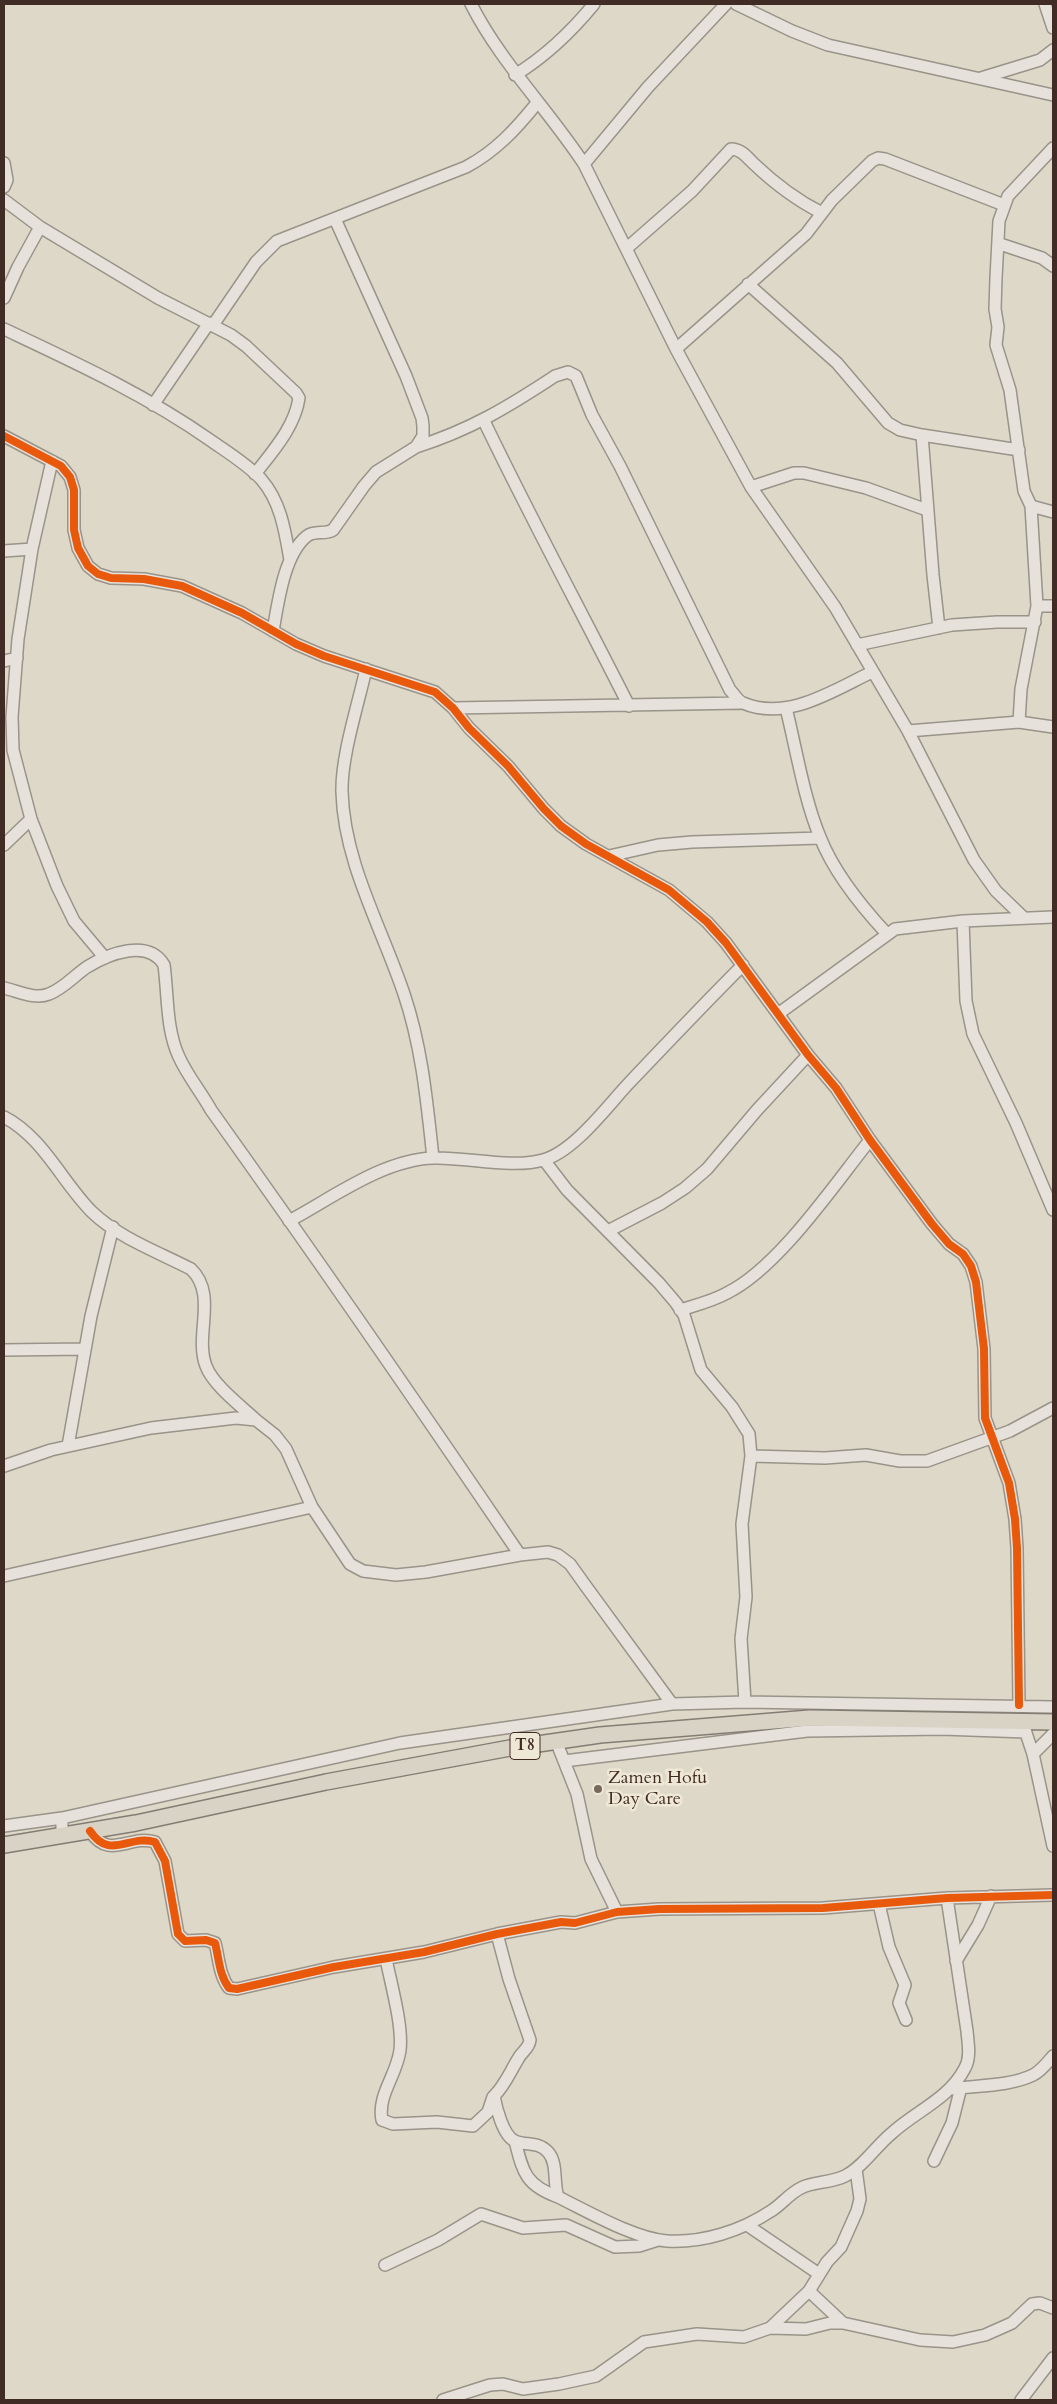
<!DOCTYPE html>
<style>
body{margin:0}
#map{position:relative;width:1057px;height:2404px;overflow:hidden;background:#ded8c8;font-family:Cardo,serif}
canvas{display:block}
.frame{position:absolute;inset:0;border:5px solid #412c25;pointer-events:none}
</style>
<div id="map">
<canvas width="1057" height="2404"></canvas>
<div class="frame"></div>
</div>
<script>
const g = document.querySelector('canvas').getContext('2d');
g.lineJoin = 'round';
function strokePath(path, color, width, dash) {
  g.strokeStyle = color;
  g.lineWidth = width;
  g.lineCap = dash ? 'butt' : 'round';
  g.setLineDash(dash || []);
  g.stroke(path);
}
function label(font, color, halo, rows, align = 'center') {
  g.font = font + ' Cardo,serif';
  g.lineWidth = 5;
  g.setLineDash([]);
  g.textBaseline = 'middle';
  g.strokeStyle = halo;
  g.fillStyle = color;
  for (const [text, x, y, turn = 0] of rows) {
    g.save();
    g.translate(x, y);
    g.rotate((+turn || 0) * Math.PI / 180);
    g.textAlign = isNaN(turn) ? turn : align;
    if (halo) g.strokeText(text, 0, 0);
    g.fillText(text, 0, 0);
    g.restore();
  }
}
const minor = new Path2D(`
 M471,4c30,59 77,105 113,160l92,185 75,138 84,120 73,124 66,129 22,31 28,27
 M736,4l56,27 36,14 225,50
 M1045,4l8,24
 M515,75c31,-19 56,-43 79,-71
 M981,78l59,-18 13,-10
 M1053,148l-45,48 -9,25 -3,57 -1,31 3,18 -2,18 14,45 14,101 7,15 22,6
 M4,163l3,17 -3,7
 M584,164l64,-77 78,-83
 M4,200l36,27 118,71 73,37 15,11 50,47 3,5c-4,29 -27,54 -44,76
 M1000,244l42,14 11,8
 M627,248l65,-57 39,-42c10,0 16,8 22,14 22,21 43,37 69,50
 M748,284l89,79 51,60 12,7 22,5 97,15
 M4,298l14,-31 22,-40
 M213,325l43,-63 21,-21 189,-74c30,-16 50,-38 71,-64
 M4,329c70,33 142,66 206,111 17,12 37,24 51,39 20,23 24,52 29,81
 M676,349l130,-115 26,-34 40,-39 6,-3 7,1 119,46
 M153,405l56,-82
 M484,421c46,96 97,190 145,285
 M922,435l11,140 6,53
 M4,436l57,30 9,11 4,13v40l4,18 10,18 10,8 13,4 33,1 38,7 60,27 54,31 28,12 111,36 18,16 16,20 39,38 36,43 17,17 25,18 83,46 38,32 19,21 82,112 28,33 34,52 62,84 17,20 14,10 8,12 5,16 8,67 1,69 24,65 6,36 2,29 2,157
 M416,447c54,-17 92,-40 139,-71l13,-4 8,4 16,39 28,51 110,224c4,4 8,11 13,13 44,19 91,-13 129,-31
 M52,461l-20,88 -14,90 -6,78 1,33 18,69 26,67 17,35 31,37
 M751,487l43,-14h10l62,15 61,22
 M4,551l28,-2
 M1037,606h16
 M273,631c5,-28 11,-77 34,-95 8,-6 18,-1 26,-6l31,-44 12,-14 40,-25 7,-11v-10l-1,-8 -16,-42 -71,-157
 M857,645l95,-20 45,-3h38
 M4,661l13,-3
 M366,669c-8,36 -25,88 -24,123 2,71 40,136 62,202 18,53 23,109 29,164
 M453,708l289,-5
 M786,708c10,40 18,91 34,129 14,36 41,69 67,97
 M1019,722l2,-33 16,-83 -6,-100
 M908,731l111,-9 34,5
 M4,845l27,-26
 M609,856l49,-11 34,-3 128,-4
 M963,921l3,80 7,33 43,89 37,87
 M4,988c14,3 31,12 45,6 14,-5 26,-19 38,-27 21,-13 61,-29 77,-2 4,29 2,65 15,92 8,18 22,35 32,53 105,147 208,296 309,445
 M778,1014l117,-85 68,-8 90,-4
 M4,1117c39,20 58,65 88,95 27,26 66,40 99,57 27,26 3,66 15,97 7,19 35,40 50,54
 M544,1160l23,30 92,93 17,20 8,12 17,55 31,37 17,27 2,22 -9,68 4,73 -5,42 4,63
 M289,1221c43,-23 95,-62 145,-63 32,-1 79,11 109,2 31,-8 65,-55 87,-78 37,-39 75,-79 113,-117
 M608,1231l54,-28 23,-15 22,-19 50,-59 51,-55
 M680,1310c16,-5 33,-9 47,-17 51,-25 107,-108 143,-153
 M4,1350l81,-1
 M68,1446l23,-130 22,-89
 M751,1456l74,2 41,-3 34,6h27l83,-30 43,-23
 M4,1466l47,-16 100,-22 85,-10 20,2 19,15 11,14 26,58 38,57 13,7 33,4 30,-3 94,-17 28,-3 10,3 12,9 15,21 87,119
 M4,1576l308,-69
 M1024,1727l9,27 20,92
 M556,1741l21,53 14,65 26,53
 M1033,1754l20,-20
 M564,1761l243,-30 135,-2 84,3
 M4,1826l58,-8
 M90,1831c20,30 39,3 65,11l10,19 13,73 7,7 21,-1 9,3c4,15 4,32 14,45l8,1 97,-22 90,-15 73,-18 64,-12 14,1 42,-11 42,-3 164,-1 124,-10 106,-3
 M62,1836v-18l338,-75 272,-39 73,-2 308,5
 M879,1904l10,43 16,38 -6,18 7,17
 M497,1934l12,45 21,61c-1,9 -8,11 -12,19 -8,13 -13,26 -24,37 2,11 9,40 21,45 11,5 23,0 33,11 10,11 5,31 10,45 29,14 77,42 109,44 36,2 74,-10 104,-30 10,-6 19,-18 30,-23 10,-6 30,-5 44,-12 18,-9 31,-30 47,-43 24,-22 57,-34 73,-65 6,-11 3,-25 2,-37l-20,-133
 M386,1959c5,25 17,67 14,91 -3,25 -23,45 -18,70l11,4 44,-2 36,4 15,-14 5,-15
 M956,1961l22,-36 13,-29
 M950,2089c26,-4 58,-2 83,-14 8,-4 14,-12 20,-19
 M515,2141c8,31 10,44 43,56
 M934,2161l18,-38 9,-36
 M747,2225l72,49
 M385,2265l53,-25 43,-26 42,14 43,-3 49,22 24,-1 19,-6
 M809,2291l34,32
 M770,2328l36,1 24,-6h13l77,17 33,2 32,-7 27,-12 20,-19 8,-1 13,5
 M443,2400l47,-15 13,-1 20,5 36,-5 37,-8 48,-34 53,-8 47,3 26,-9 39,-37 18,-29 14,-15 16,-36 3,-12 -4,-30
 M1021,2400l32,-42`);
const major = new Path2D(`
 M4,1845l132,-22 190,-41 184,-34 90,-13 210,-17 243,4`);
strokePath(minor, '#999389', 14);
strokePath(major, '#837c73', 18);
strokePath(minor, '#e6e2db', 11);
strokePath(major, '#d9d3c6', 15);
strokePath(new Path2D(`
 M4,436l57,30 9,11 4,13v40l4,18 10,18 10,8 13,4 33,1 38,7 60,27 54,31 28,12 111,36 18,16 16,20 39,38 36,43 17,17 25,18 83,46 38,32 19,21 82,112 28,33 34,52 62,84 17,20 14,10 8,12 5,16 8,67 1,69 24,65 6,36 2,29 2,157
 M90,1831c20,30 39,3 65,11l10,19 13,73 7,7 21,-1 9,3c4,15 4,32 14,45l8,1 97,-22 90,-15 73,-18 64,-12 14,1 42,-11 42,-3 164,-1 124,-10 106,-3`), '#e8590c', 8);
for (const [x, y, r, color] of [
 [598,1789,5,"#78685e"]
]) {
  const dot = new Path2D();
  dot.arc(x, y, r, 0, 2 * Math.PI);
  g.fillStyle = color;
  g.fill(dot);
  strokePath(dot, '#efe8d6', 2);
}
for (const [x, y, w] of [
 [525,1746,30]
]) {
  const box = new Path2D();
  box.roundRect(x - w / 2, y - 13.5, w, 27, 4);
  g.fillStyle = '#efe8d6';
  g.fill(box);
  strokePath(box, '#412c25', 1);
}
label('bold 16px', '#412c25', null, [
 ["T8",525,1746]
]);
label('18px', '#412c25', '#efe8d6', [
 ["Zamen Hofu",608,1779],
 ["Day Care",608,1800]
], 'left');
</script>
